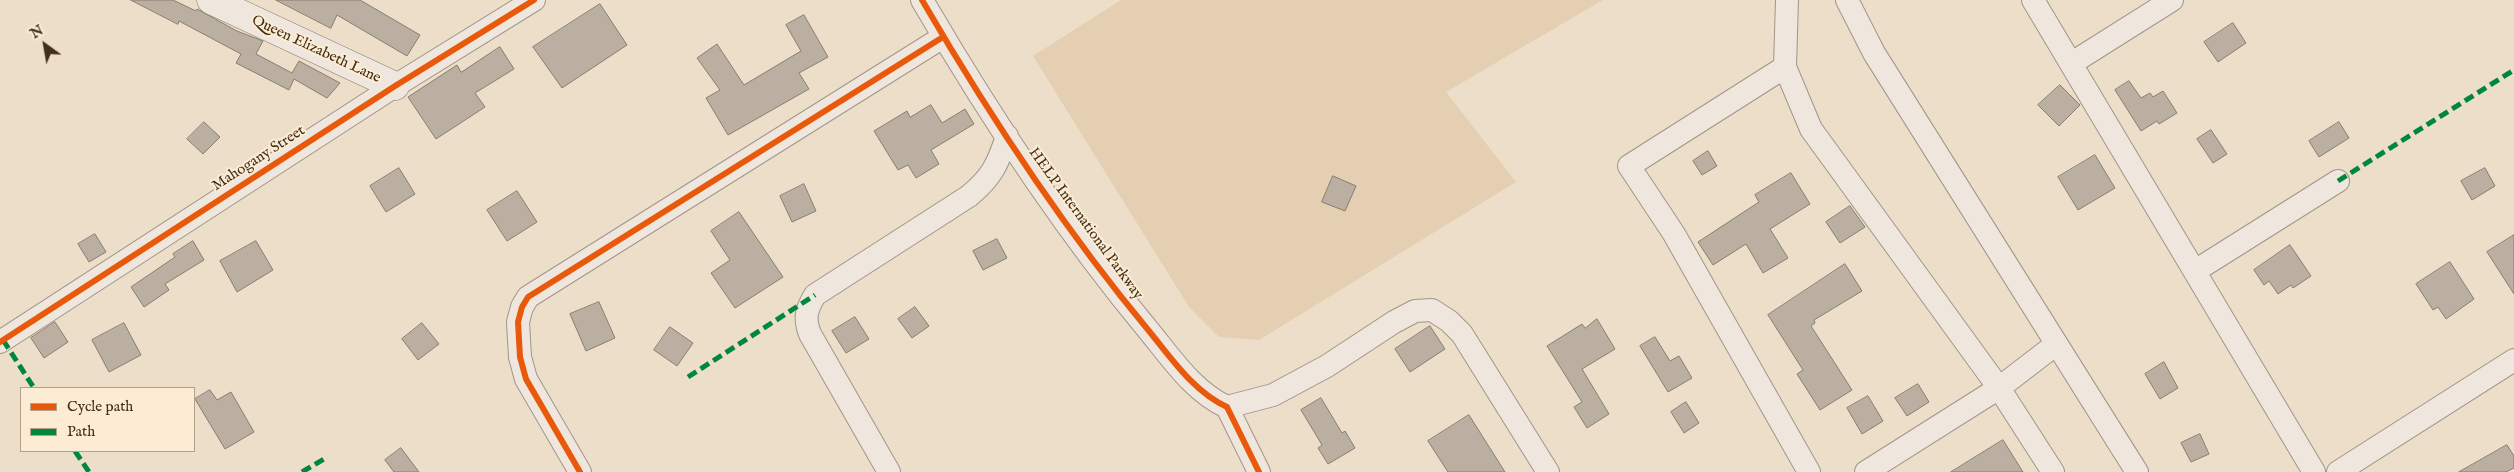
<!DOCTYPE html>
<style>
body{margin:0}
#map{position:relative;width:2514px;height:472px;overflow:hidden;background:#eddeca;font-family:"IM FELL English",serif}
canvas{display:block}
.legend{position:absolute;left:20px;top:387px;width:175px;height:65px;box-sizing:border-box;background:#fcecd3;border:1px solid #b2a089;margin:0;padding:6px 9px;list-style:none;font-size:15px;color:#422e19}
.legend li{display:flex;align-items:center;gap:10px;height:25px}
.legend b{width:25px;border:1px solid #b2a089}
.north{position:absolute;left:20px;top:20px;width:50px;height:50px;-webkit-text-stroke:4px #fcecd3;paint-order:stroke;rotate:328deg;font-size:14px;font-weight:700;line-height:20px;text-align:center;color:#422e19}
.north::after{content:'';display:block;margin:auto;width:18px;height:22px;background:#422e19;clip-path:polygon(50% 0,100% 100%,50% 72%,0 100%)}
</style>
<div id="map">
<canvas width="2514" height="472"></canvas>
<ul class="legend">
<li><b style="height:6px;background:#e8590c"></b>Cycle path</li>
<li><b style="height:6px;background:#00873e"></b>Path</li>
</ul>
<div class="north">N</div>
</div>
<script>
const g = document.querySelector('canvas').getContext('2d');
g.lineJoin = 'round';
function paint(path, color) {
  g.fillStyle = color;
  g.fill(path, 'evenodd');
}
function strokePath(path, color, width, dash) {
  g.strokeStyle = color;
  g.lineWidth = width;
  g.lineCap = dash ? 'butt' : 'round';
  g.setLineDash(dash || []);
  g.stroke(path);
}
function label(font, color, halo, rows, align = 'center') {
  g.font = font + ' "IM FELL English",serif';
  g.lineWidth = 4;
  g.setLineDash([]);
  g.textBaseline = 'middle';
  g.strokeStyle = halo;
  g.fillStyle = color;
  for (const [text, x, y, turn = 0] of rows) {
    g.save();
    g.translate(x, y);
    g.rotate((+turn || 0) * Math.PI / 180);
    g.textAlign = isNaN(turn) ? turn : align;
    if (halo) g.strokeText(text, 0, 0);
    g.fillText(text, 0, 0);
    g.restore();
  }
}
paint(new Path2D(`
 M1121,0h482l-157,92 70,90 -257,158 -40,-3 -30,-30 -156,-251z`), '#e4cfb3');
const building = new Path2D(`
 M131,0h42l23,11 1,-2 40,22 26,10 -7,13 36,19 7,-12 41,22 -13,15 -33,-19 -5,11 -53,-27 5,-9 -62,-33 -1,3z
 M276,0h84l60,35 -13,21 -70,-41 -6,13z
 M600,4l27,41 -65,43 -29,-41z
 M804,15l24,42 -29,16 10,16 -81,46 -22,-37 14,-8 -23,-32 20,-14 27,41 57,-34 -15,-26z
 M2233,23l13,20 -28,19 -14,-20z
 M500,47l14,22 -39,24 10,14 -49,32 -28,-42 49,-32 4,7z
 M2129,81l12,17 9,-5 3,4 10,-6 14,22 -18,11 -2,-3 -16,10 -26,-41z
 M2060,85l20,20 -21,21 -21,-21z
 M931,105l11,18 23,-14 9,15 -43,26 8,14 -23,14 -8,-13 -10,5 -24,-39 33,-20 3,6z
 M204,122l16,15 -17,17 -16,-15z
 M2339,122l10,16 -30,19 -10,-16z
 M2211,130l16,24 -14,9 -16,-24z
 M1708,151l9,15 -15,9 -9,-14z
 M2095,155l20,33 -37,22 -20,-33z
 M399,168l16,26 -29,18 -16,-26z
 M2485,168l10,18 -23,14 -11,-19z
 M1791,173l19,31 -40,25 18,29 -25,15 -17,-29 -33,21 -15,-23 61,-40 -4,-7z
 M1333,176l23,10 -11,25 -23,-9z
 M804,184l12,27 -24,11 -12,-26z
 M517,191l20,31 -30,19 -20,-31z
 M1850,206l15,21 -25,16 -14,-21z
 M739,212l44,65 -48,31 -24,-35 19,-13 -19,-29z
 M95,234l11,18 -17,10 -11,-18z
 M2514,235v59l-27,-42z
 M997,239l10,19 -24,12 -10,-19z
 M193,241l11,19 -39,24 4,6 -25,17 -13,-20 44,-30 -2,-3z
 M256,241l17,29 -36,22 -17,-31z
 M2290,245l21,31 -18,12 -2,-3 -13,9 -9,-13 -5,4 -10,-15z
 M2450,262l24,37 -28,20 -8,-12 -5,3 -17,-26z
 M1845,264l17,27 -48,29 1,3 -4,3 41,64 -32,20 -23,-36 6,-4 -35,-55z
 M599,302l16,36 -29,13 -16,-37z
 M915,307l14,19 -17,12 -14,-19z
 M855,317l14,22 -23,14 -14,-22z
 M1597,319l18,30 -33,20 27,45 -22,14 -13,-21 8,-5 -35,-56 35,-22 3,4z
 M55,322l13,20 -24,16 -13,-20z
 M124,323l17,32 -32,17 -17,-32z
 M422,323l17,21 -21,16 -16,-21z
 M1430,326l15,23 -35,23 -15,-23z
 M670,327l23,16 -16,23 -23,-16z
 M1655,337l15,24 9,-5 13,22 -24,14 -28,-46z
 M2164,362l14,26 -18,11 -15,-25z
 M1918,384l11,18 -22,14 -12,-18z
 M210,390l7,10 14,-8 23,40 -29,17 -30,-50z
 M1868,396l15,25 -21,13 -15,-26z
 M1321,398l21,35 3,-2 10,17 -27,16 -10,-16 4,-3 -21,-35z
 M1686,402l13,21 -15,10 -13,-21z
 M1469,415l36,57h-57l-20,-31z
 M2200,434l9,20 -18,8 -10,-19z
 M2003,440l20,32h-72z
 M2507,445l7,11v12l-8,4h-47z
 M401,448l18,24h-25l-9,-12z`);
paint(building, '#baafa1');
strokePath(building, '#887d70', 1);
const street = new Path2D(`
 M922,0c67,115 142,229 227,331 23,28 45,61 78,76l32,65
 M1787,0l-2,67 26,62 188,259 54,84
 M1847,0l27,53 263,419
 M2033,0l281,472
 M2072,63l100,-63
 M1785,67l-156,99 45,68 135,238
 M2195,271l143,-90
 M0,342l395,-256 139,-86
 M1227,407l46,-12 54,-29 67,-44 21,-11 17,-1 17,11 13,13 86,138
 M580,472l-54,-93 -6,-22 -2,-35 4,-15 6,-10 415,-260
 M889,472l-79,-138c-6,-16 -4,-24 5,-39l154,-99c23,-19 29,-32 38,-60
 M1866,472l133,-84 56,-43
 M2338,472l176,-112`);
const secondary = new Path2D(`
 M211,0l184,86`);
strokePath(street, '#a09587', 24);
strokePath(secondary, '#887d70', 29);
strokePath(street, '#efe7dd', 22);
strokePath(secondary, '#efe7dd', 28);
strokePath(new Path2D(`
 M2338,181l176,-111
 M3,340l31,48
 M688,377l127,-82
 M75,451l14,21
 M302,472l22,-13`), '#00873e', 5, [10, 5]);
strokePath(new Path2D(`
 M922,0c67,115 142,229 227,331 23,28 45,61 78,76l32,65
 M0,342l395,-256 139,-86
 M580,472l-54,-93 -6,-22 -2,-35 4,-15 6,-10 415,-260`), '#e8590c', 6);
label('15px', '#422e19', '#fcecd3', [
 ["Queen Elizabeth Lane",316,50,25],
 ["Mahogany Street",259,159,-33],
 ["HELP International Parkway",1085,224,54]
]);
</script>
